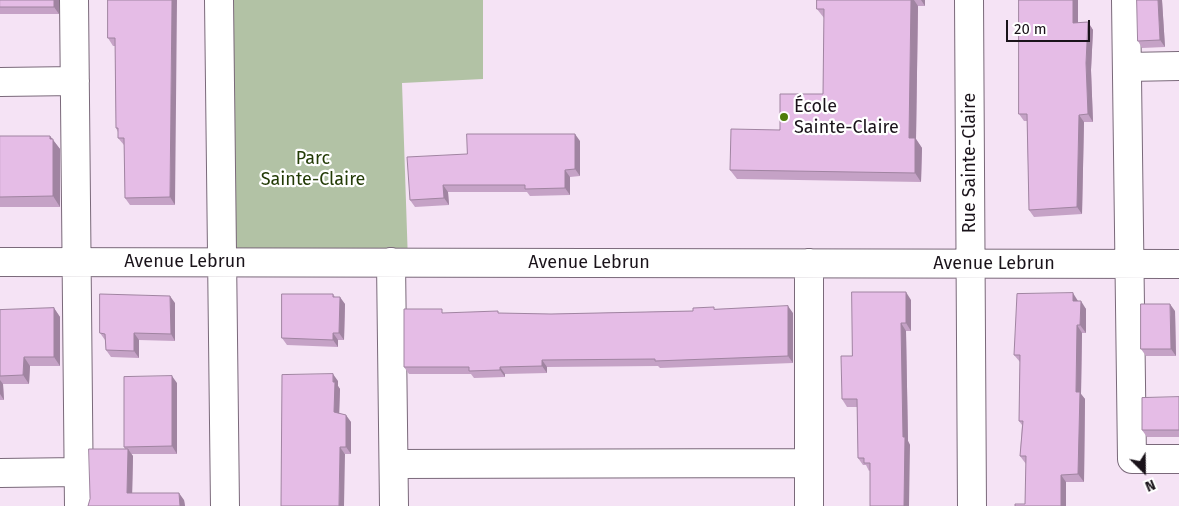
<!DOCTYPE html>
<meta charset="utf-8">
<style>
body{margin:0}
#map{position:relative;width:1179px;height:506px;overflow:hidden;background:#f5e3f5;font-family:"Fira Sans",sans-serif}
canvas{display:block}
.north{position:absolute;left:1119px;top:446px;width:50px;height:50px;-webkit-text-stroke:4px #fff;paint-order:stroke;rotate:157deg;font-size:14px;font-weight:700;line-height:20px;text-align:center;color:#1a131a}
.north::after{content:'';display:block;margin:auto;width:18px;height:22px;background:#1a131a;clip-path:polygon(50% 0,100% 100%,50% 72%,0 100%)}
.scale{position:absolute;left:1006px;top:20px;width:84px;height:22px;box-sizing:border-box;border:2px solid #1a131a;border-top:0;padding-left:6px;font-size:15px;line-height:18px;white-space:nowrap;color:#1a131a;-webkit-text-stroke:4px #fff;paint-order:stroke}
</style>
<div id="map">
<canvas width="1179" height="506"></canvas>
<div class="north">N</div>
<div class="scale">20 m</div>
</div>
<script>
const g = document.querySelector('canvas').getContext('2d');
g.lineJoin = 'round';
function paint(path, color) {
  g.fillStyle = color;
  g.fill(path, 'evenodd');
}
function strokePath(path, color, width, dash) {
  g.strokeStyle = color;
  g.lineWidth = width;
  g.lineCap = dash ? 'butt' : 'round';
  g.setLineDash(dash || []);
  g.stroke(path);
}
function label(font, color, halo, rows, align = 'center') {
  g.font = font + ' "Fira Sans",sans-serif';
  g.lineWidth = 4.5;
  g.setLineDash([]);
  g.textBaseline = 'middle';
  g.strokeStyle = halo;
  g.fillStyle = color;
  for (const [text, x, y, turn = 0] of rows) {
    g.save();
    g.translate(x, y);
    g.rotate((+turn || 0) * Math.PI / 180);
    g.textAlign = isNaN(turn) ? turn : align;
    if (halo) g.strokeText(text, 0, 0);
    g.fillText(text, 0, 0);
    g.restore();
  }
}
paint(new Path2D(`
 M219,0h264v79l-81,4 6,179 -186,-1z`), '#b2c2a5');
const minor = new Path2D(`
 M74,0l5,506
 M219,0l6,506
 M969,0l3,506
 M1126,0l6,459h47
 M1127,67l52,-1
 M0,82l75,-1
 M0,262l1179,2
 M391,262l3,244
 M394,464l414,-1
 M0,473l78,-1
 M809,506v-243`);
strokePath(minor, '#7a697a', 30);
strokePath(minor, '#fff', 28);
paint(new Path2D(`
 M0,0h59v14h-59z
 M108,0l67,205h-45l-5,-7 -1,-53 -6,-7v-6l-2,-4 -1,-82h-2l-5,-8z
 M817,0h108v6h-7l-2,133 6,9 -1,34 -184,-3 -7,-9 93,-76 1,-76 -7,-9z
 M1019,0h59v23l10,-1 5,8 -2,40 2,52h-9l-2,92 -48,3 -5,-7 -2,-89h-3l-5,-7z
 M1137,0h25l3,47 -23,1 -4,-7z
 M0,136h50l10,13v58h-60z
 M580,141v35l-10,1v18l-40,1 -3,-4h-79l1,13 -34,2 -5,-7 57,-46z
 M333,294l2,3 10,7 -1,36h-6v7l-51,-2 -5,-7z
 M911,300v31h-5l2,110 2,4 -41,26 -3,-6h-3l-5,-7 -1,-51h-10l-5,-8 10,-43z
 M1078,301l8,8v24h-4l-1,61 4,5 -1,83h-18v24h-51l10,-2 1,-40 -6,-8 2,-31 -3,-4 1,-59 -6,-7z
 M175,303v38l-36,-1v18l-28,-1 -5,-7 -1,-10 -5,-7z
 M54,308l6,9v49h-30l-1,18h-26l1,16h-4v-90z
 M716,309l77,4v50l-133,5 -2,-2 -111,1v6l-42,1v3l-31,1 -3,-4h-62l-5,-7 41,-54 106,1 142,-3z
 M1175,311l1,45h-30l-5,-7z
 M282,375l56,6v5l2,3 -1,24 12,9v32h-6z
 M177,383v71h-46l2,2 -1,37 52,7 1,6h-97l37,-57 -1,-2z
 M1179,397v40h-32l-5,-7z`), '#c5a2c6');
paint(new Path2D(`
 M54,0h5v14l-5,-7z
 M172,0h5l-2,205 -5,-8z
 M911,0h3l4,6 -2,133 6,9 -1,34 -6,-9 -6,-35z
 M921,0h4v6z
 M1073,0h5v30l-5,-7z
 M1158,0h4l3,47 -5,-7z
 M1088,22l5,8 -2,40 2,52 -5,-8 -2,-51z
 M1079,115l5,7 -2,92 -5,-7z
 M575,134l5,7v35l-5,-7z
 M50,136l10,13v58l-7,-11z
 M565,170l5,7v18l-5,-7z
 M443,185l5,7 1,13 -5,-7z
 M906,292l5,8v31l-5,-8z
 M1073,293l5,8h-5z
 M170,296l5,7v38l-4,-7z
 M340,297l5,7 -1,36 -5,-7z
 M1081,301l5,8v24l-6,-8z
 M1170,304l5,7 1,45 -5,-7z
 M788,306l5,7v50l-5,-7z
 M54,308l6,9v49l-6,-9z
 M901,323l5,8 2,110 2,4 -1,61h-5z
 M1077,325l5,8 -1,61 4,5 -1,83 -6,-8 -2,-82z
 M134,333l5,7v18l-5,-7z
 M333,333l5,7v7l-5,-7z
 M24,357l6,9 -1,18 -6,-9z
 M542,360l5,7v6l-5,-7z
 M500,367l5,7v3l-5,-7z
 M333,374l5,7v5l2,3 -1,30 -5,-7z
 M172,376l5,7v71l-5,-8z
 M0,380l3,4 1,16 -4,-6z
 M346,415l5,7v32l-5,-7z
 M340,447l5,7 -1,52h-5z
 M128,449l5,7 -1,44 -5,-7z
 M1061,475l5,7v24h-5z
 M179,493l5,7 1,6h-5z`), '#a084a1');
const building = new Path2D(`
 M0,0h54v7h-54z
 M108,0h64l-2,197 -45,1 -1,-60h-6v-10h-2l-1,-90h-7z
 M817,0h94l-2,138h6v35l-185,-3 1,-41 49,1v-36h43l1,-85h-7z
 M1019,0h54v23l15,-1 -2,41 2,51 -9,1 -2,92 -48,3 -2,-96h-8z
 M1137,0h21l2,40 -22,1z
 M467,134h108v35l-10,1v18l-40,1v-4h-82l1,13 -34,2 -3,-43 60,-3z
 M0,136h50v3h3v57l-53,1z
 M852,292h54v31h-5l2,114h2l-1,69h-34v-43h-6v-5h-6l-1,-59h-15l-1,-43h11z
 M1073,293v8h8l-1,24h-3l-1,67h4l-2,82 -17,1v31h-46v-2h10l1,-48h-6l3,-35h-4l1,-66h-6l3,-61z
 M100,294l70,2 1,38 -37,-1v18l-28,-1 -1,-16 -5,-1z
 M282,294h51v3h7l-1,36h-6v7l-51,-2z
 M1141,304h29l1,45h-30z
 M788,306v50l-133,5v-2l-113,1v6l-42,1v3l-31,1v-4h-65v-58h38v4l56,-2v2l53,1 142,-3v-3l21,-1v2z
 M54,308v49h-30l-1,18 -23,1v-66z
 M333,374v8h2l-1,30 12,3v32h-6l-1,59h-58l1,-131z
 M172,376v70l-48,1v-70z
 M1179,397v33h-37v-32z
 M89,449h39l-1,44h52l1,13h-92l2,-7z`);
paint(building, '#e5bce6');
strokePath(building, '#a084a1', 1);
for (const [x, y, r, color] of [
 [784,117,5,"#4d7d09"]
]) {
  const dot = new Path2D();
  dot.arc(x, y, r, 0, 2 * Math.PI);
  g.fillStyle = color;
  g.fill(dot);
  strokePath(dot, '#fff', 2);
}
label('18px', '#1a131a', '#fff', [
 ["École",794,107],
 ["Sainte-Claire",794,128]
], 'left');
label('18px', '#233b06', '#fff', [
 ["Parc",313,159],
 ["Sainte-Claire",313,180]
]);
label('18px', '#1a131a', '#fff', [
 ["Rue Sainte-Claire",970,163,-90],
 ["Avenue Lebrun",185,262],
 ["Avenue Lebrun",589,263],
 ["Avenue Lebrun",994,264]
]);
</script>
